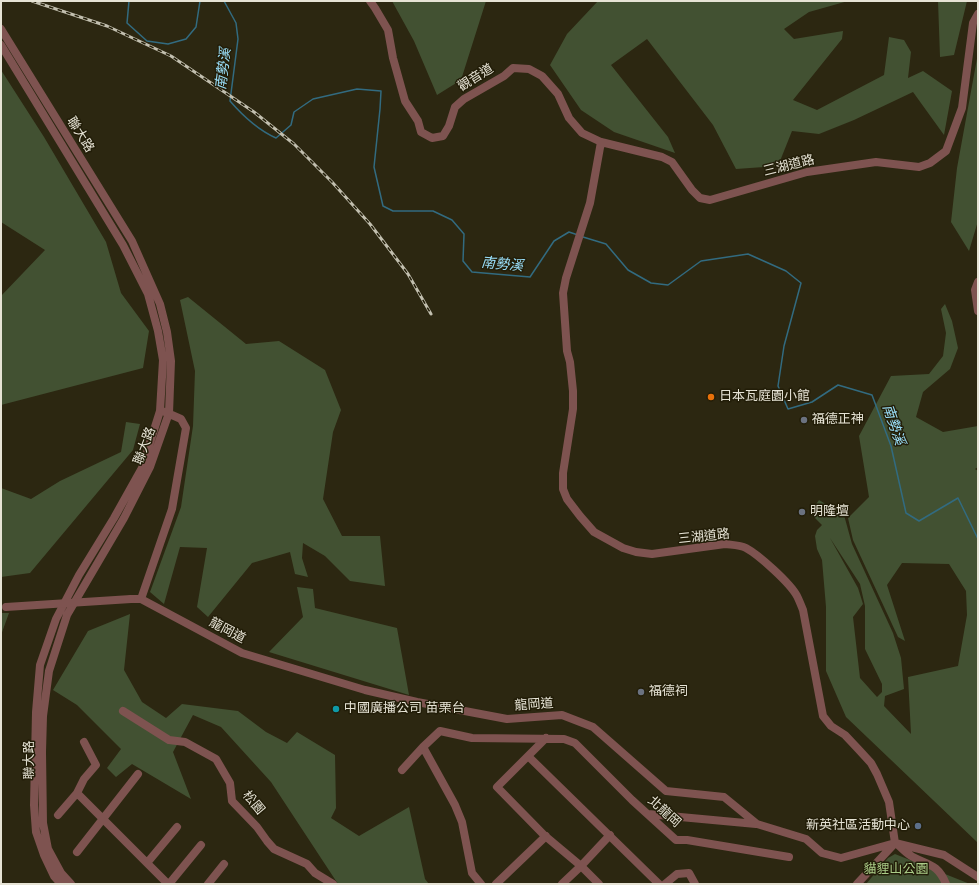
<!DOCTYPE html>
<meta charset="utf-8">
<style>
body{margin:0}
#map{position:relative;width:979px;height:885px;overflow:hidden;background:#2c2711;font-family:"DM Sans",sans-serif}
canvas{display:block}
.frame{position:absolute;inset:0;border:2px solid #e6e3d5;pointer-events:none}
</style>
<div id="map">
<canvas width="979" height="885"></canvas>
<div class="frame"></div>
</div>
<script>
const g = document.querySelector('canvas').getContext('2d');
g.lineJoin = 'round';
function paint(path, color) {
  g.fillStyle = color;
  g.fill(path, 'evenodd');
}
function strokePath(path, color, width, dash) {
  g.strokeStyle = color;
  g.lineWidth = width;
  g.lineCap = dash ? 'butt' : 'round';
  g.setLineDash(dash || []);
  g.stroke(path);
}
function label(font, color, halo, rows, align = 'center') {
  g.font = font + ' "DM Sans","Noto Sans TC",sans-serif';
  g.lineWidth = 3;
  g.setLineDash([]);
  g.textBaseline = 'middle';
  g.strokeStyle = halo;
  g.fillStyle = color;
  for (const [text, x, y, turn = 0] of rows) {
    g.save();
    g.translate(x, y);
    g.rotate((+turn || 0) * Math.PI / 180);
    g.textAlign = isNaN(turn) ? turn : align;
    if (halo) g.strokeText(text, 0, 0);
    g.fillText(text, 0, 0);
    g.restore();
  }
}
paint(new Path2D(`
 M392,1h94l-25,79 -24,15 -23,-54z
 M598,1h250l-39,11 -25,17 10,10 49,-8 -1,8 -49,61 24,10 67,-35 5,-38 15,3 7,12 -3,26 15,-7 29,20 -8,44 -31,-43 -59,28 -35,14 -27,-3 -14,35 -42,3 -23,-44 -66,-86 -36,26 57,72 7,16 -61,-21 -33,-22 -31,-45 17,-31z
 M938,1h29l-13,54 -14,2z
 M978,53v168l-9,30 -18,-29 6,-54z
 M1,70l43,67 62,105 15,51 28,38 -6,37 -142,37v-109l44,-46 -44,-28z
 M188,297l58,47 33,-3 46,29 16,40 -8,22 -10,67 19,37h38l5,50 -35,-5 -25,-25 -22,-13 -1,15 6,19 -13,-3 -5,-22 -38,11 -44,54 -11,-10 10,-59 -27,-1 -16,57 -14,-12 31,-85 12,-81 2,-55 -15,-71z
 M945,304l7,17 6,27 -8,21 -27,23 -7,25 27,15 35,-6v41l-3,2 3,2 -1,371 -131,-125 -20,-46v-64l-4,-47 -5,-11 -2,-13 2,-6 5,-5 -12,-12 9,-13 25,15 8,29 41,89 8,25 3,31 -19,7 -1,10 27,28 -3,-57 50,-11 9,-51 -1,-24 -17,-27 -47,-1 -15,22 18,56 -7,-4 -45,-97 -5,-22 21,-21 -10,-61 32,-60 38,-2 14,-18 3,-23 -5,-24zM830,538l30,46 5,22v43l17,35v8l-5,5 -17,-19 -7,-61 10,-13 -5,-16z
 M126,422l14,2 -7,26 -103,123 -29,4v-89l30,11 29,-18 61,-29z
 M297,587l16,2 2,19 82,20 12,67 -140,-43 34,-35z
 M1,613h8l-8,22z
 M130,614l-6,56 18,32 24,16 16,-14 56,7 28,21 21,11 10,-11 38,23 1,53 -5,10 28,18 50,-29 16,72 4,5h-91l-67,-102 -50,-55 -28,-12 -20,37 18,47 -59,-35 -16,13 -9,-9 14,-19 -44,-44 -24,-15 35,-59z
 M895,854l75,30h-104l22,-26z`), '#425132');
strokePath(new Path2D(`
 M129,1l-2,22 20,18 21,3 18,-5 10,-12 4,-26
 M224,1l12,22 2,16 -8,62c13,15 28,29 46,37l15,-13 3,-13 19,-13 44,-10 24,2 -1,18 -6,58 9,39 10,5h40l19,9 12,14 -1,27 9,11 58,5 24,-36 15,-9 9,3
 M583,237l23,7 22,26 23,13 17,2 33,-24 47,-7 38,17 15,12 -17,63 -6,40 10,23 24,-7 26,-17 34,10 19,51 15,67 13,8 39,-23 20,41`), '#326b80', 1.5);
strokePath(new Path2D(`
 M370,1l5,7 13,22 5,28 12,43 13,20 3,11 11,6 11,-2 6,-10 6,-19 9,-8 40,-23 9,-8 16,1 13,7 16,18 11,24 13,15 19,9 61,15 10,5 20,28 8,8 10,2 97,-28 69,-10 43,5 11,-4 16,-12 16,-43 11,-85 5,-9
 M1,29l131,212 28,63 7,28 4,29 -2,52 -19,54 -26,51 -57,97 -18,56 -6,45 -1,36 1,71 5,26 13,24 10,11
 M1,45l122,200 25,49 10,37 5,29 -3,51 -18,57 -28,50 -35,57 -23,44 -16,46 -4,47 -2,93 2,27 8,23 10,21 7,8
 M601,142l-11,61 -24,75 -3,15 4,58 3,11 3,29v18l-10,64v16l4,10 13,17 14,16 29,16 13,4 16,2 73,-10c7,1 15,1 21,4 13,7 44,35 51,48 2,4 4,9 6,14l20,106 8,10 14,9 15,16 11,12 6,11 12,28 6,41 -38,41
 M978,282l-3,8 3,21
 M131,599h10l101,54 123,37 52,12 90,17 55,-4 31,12 73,64 58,6 33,27 49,15 16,14 19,5 54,-15 49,12 34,22
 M141,599l31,-90 14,-81 -5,-9 -16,-7
 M123,711l46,29 16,2 31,17 14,24 2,18 25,26 10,14 7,8 33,15 8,9 18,11
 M546,738l-49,49 47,48 37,31 18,18
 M423,747l32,58 7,17 10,51 9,11
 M529,757l130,127
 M402,770l21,-23 17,-16 32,7 92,1 11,4 57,57 44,40h11l102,17
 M77,793l91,91
 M648,814l108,10
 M58,815l19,-22 7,-14 12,-14 -12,-23
 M898,845c5,4 9,9 15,12 15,8 25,7 33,27
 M77,852l61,-78
 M147,863l30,-36
 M169,884l32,-39
 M208,884l16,-20
 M496,884l50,-48
 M562,884l19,-18 29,-31
 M665,884l12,-10 12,-1 6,11`), '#7e5350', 8);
const rail = new Path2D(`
 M32,1l75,25 64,30 83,56 40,32 38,38 38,42 38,50 23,40`);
strokePath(rail, '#c2bfaf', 3);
strokePath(rail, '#221d08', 1.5, [4.5]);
strokePath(new Path2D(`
 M6,607l125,-8`), '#7e5350', 8);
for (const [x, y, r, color] of [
 [711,397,4,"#e8710a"],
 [804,420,4,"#6b7280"],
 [802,512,4,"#6b7280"],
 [641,692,4,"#6b7280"],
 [336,709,4,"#0f9aa8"],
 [918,826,4,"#5c6f8a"]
]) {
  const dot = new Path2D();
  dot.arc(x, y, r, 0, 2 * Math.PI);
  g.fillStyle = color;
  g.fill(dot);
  strokePath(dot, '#221d08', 1.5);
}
label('13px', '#e6e3d5', '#221d08', [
 ["觀音道",476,78,-32],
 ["聯大路",80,135,58],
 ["三湖道路",789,166,-14],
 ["聯大路",145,446,-69],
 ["三湖道路",704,537,-6],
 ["龍岡道",227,631,28],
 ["龍岡道",534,705,-4],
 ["聯大路",30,760,-90],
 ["松園",253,803,50],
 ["北龍岡",664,812,42]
]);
label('13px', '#e6e3d5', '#221d08', [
 ["日本瓦庭園小館",719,397],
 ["福德正神",812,420],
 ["明隆壇",810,512],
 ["福德祠",649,692],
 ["中國廣播公司 苗栗台",344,709],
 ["新英社區活動中心",910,826,"right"]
], 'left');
label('13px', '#abcc88', '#221d08', [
 ["貓貍山公園",896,870]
]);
label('italic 14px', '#9be0fb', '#221d08', [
 ["南勢溪",224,69,-83],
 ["南勢溪",502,265,5],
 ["南勢溪",893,425,71]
]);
</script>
